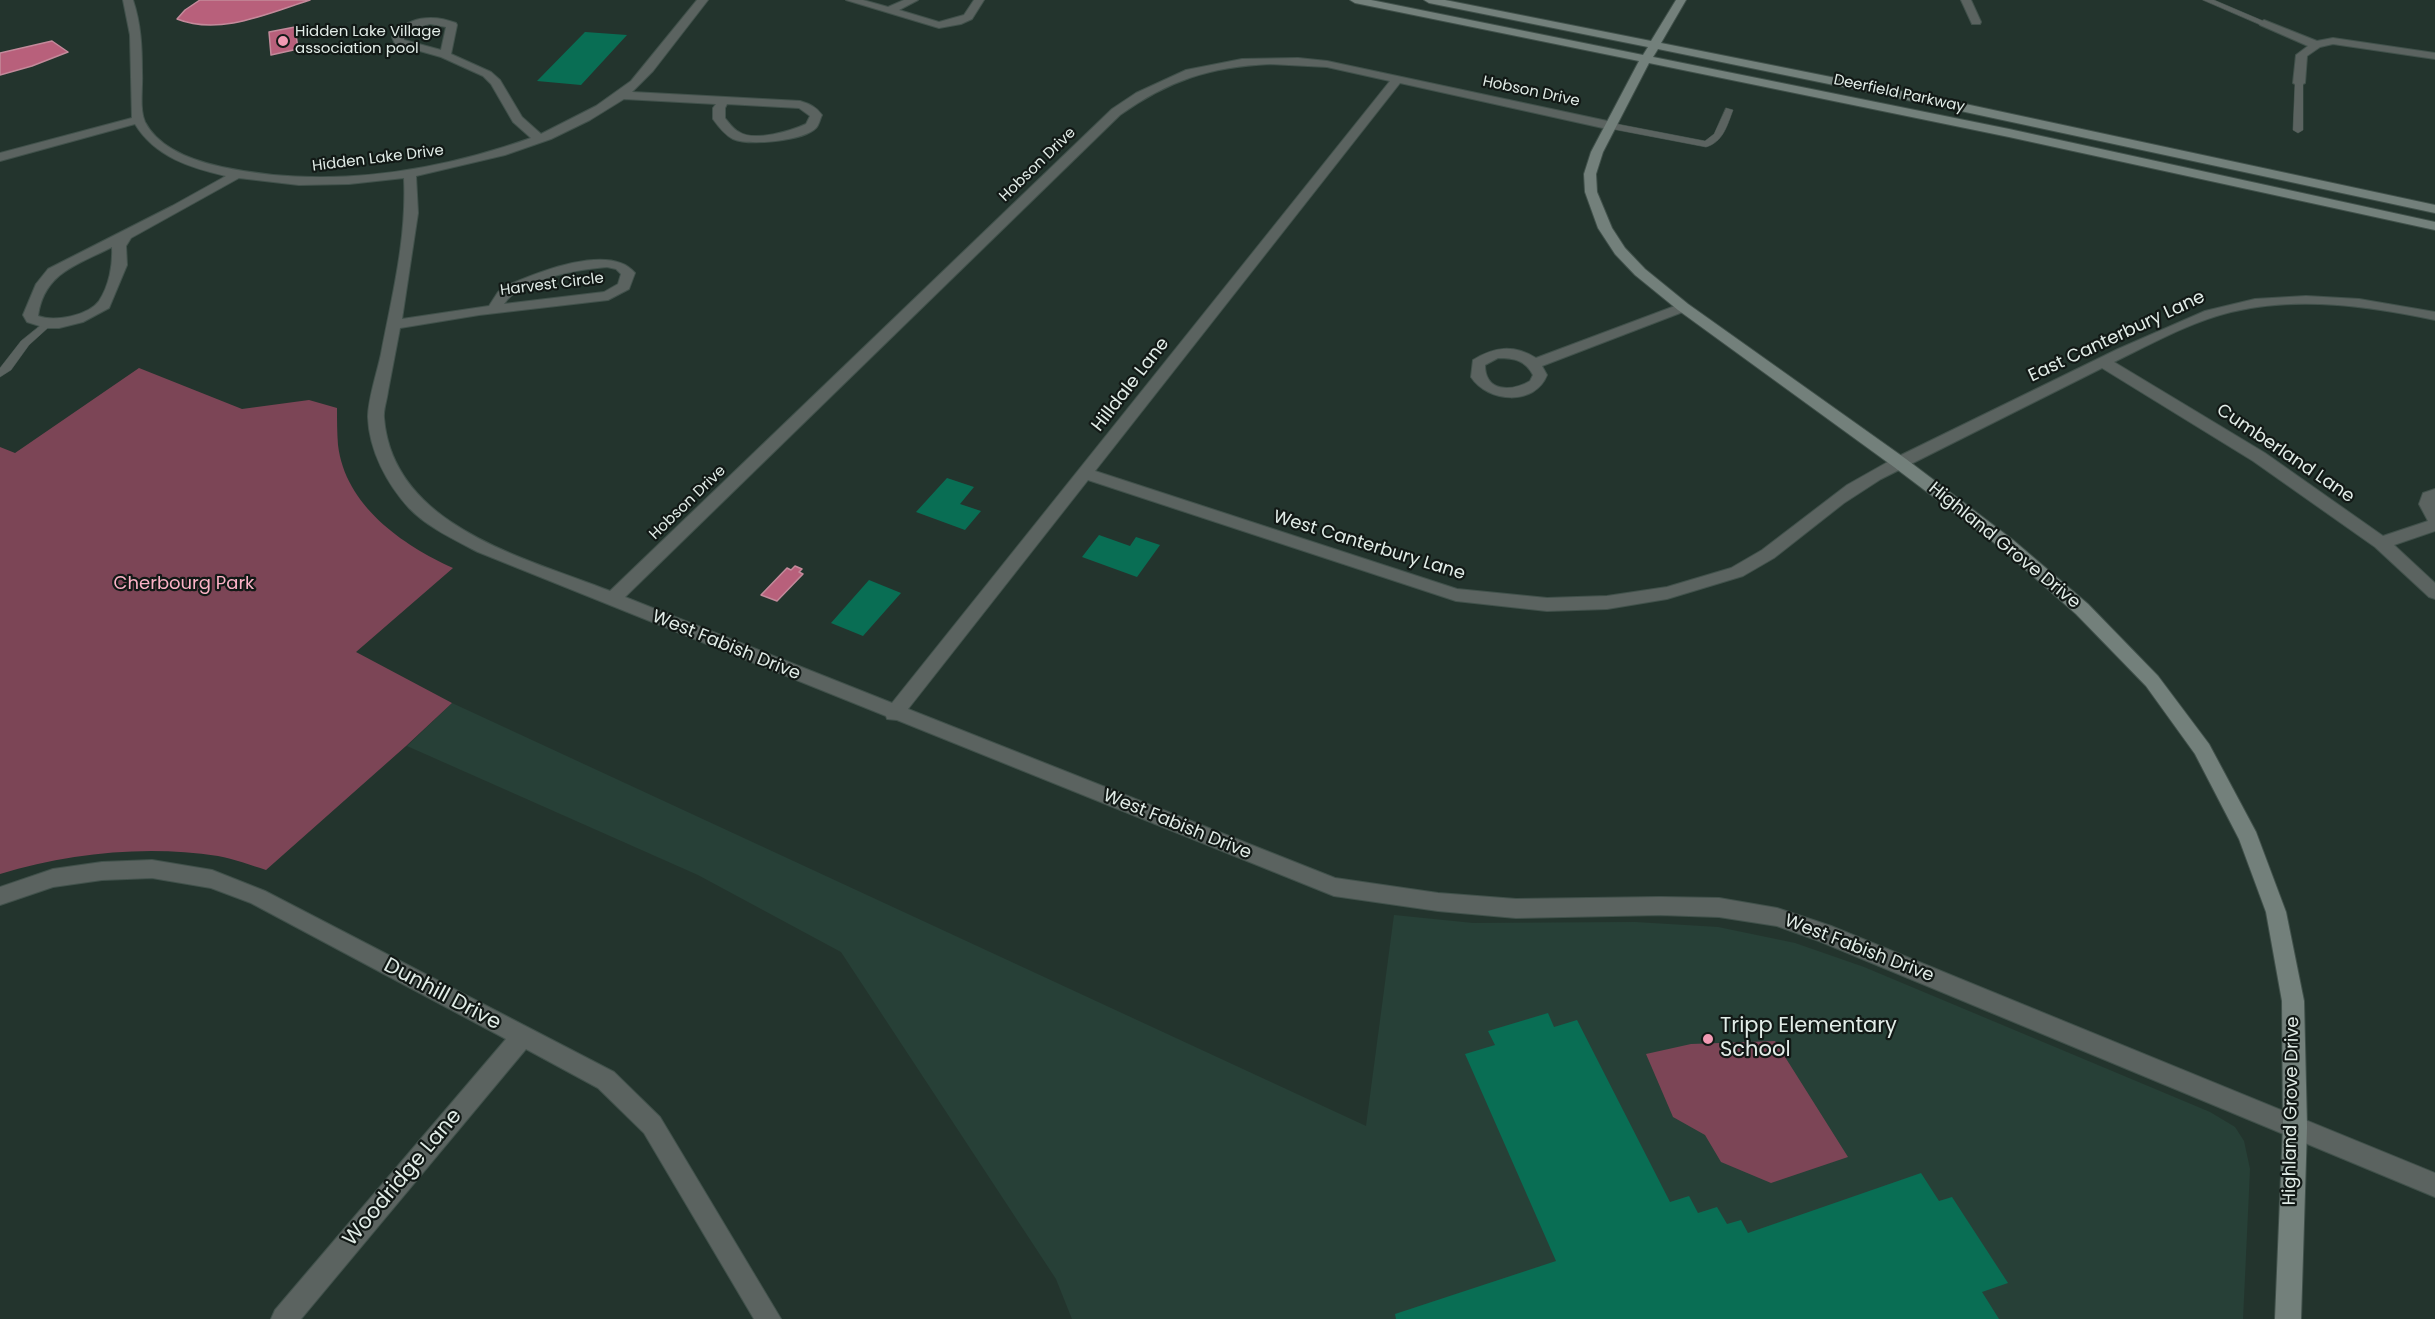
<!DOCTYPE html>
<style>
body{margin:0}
canvas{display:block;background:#23342d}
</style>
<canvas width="2435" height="1319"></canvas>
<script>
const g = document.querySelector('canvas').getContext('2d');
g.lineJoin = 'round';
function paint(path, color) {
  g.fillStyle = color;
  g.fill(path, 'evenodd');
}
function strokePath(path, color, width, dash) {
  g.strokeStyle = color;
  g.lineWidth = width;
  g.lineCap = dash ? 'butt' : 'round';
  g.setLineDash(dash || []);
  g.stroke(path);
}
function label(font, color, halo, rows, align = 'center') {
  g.font = font + ' Poppins,sans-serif';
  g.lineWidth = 4.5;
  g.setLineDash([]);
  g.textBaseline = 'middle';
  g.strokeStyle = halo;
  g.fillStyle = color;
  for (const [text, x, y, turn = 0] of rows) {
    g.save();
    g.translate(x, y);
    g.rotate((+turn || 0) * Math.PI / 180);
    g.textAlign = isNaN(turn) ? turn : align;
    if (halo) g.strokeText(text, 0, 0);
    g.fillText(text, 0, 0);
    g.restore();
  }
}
paint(new Path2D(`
 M452,703l914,423 28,-211 79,8 162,-1 83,5 77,16 69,24 346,145 25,15 9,14 6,28 -7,150h-1171l-16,-40 -215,-327 -143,-77 -291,-129z`), '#274037');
paint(new Path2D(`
 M139,368l103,41 67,-9 28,8c0,12 0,25 1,37 7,60 64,100 115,123l-97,84 96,51 -46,43 -140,124c-15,-5 -32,-11 -48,-14 -72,-11 -149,-3 -218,18v-427l15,6z
 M1775,1041l73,116 -77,26 -50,-21 -16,-27 -32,-18 -27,-63 45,-10z`), '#7c4556');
const water = new Path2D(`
 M200,0h110c-41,13 -90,36 -133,19l8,-9z
 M295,27l3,22 -27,6 -2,-23z
 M52,41l16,11 -36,14 -32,9v-22z
 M795,566l7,3 -3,3 4,2 -26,27 -16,-6 26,-27 4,2z`);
paint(water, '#b8607b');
strokePath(water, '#c48a9b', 1.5);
paint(new Path2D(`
 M585,32l42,3 -46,50 -44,-4z
 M947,478l27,9 -14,17 21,7 -16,19 -49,-18z
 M1099,535l31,11 6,-9 24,8 -23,32 -55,-20z
 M869,580l32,13 -38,43 -32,-13z
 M1548,1013l6,14 23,-7 93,182 19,-6 9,17 19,-6 10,17 14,-4 7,13 173,-60 18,28 13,-4 56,86 -26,9 17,27h-603l-1,-5 161,-53 -91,-207 30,-9 -7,-14z`), '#096e54');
const lane = new Path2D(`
 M2203,0h11l54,23 -7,2z
 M2299,80l4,3v47l-5,3 -5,-3 2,-47z
 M1726,108l7,2c-6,16 -10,32 -27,37l-94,-18 -4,-3 4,-3 93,18 9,-7z
 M46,321l4,1v4l-21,19 -18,25 -11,7v-9l21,-27z`);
const street = new Path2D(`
 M123,0h10c8,24 9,47 9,72 1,15 -3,36 3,50 14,27 49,39 77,45 103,22 210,6 309,-29l-18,-16 -22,-38 -8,-8 -42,-19 -46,-13 -3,-7c15,-21 41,-23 64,-14l1,2 -6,29 40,18 9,8 22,37 19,17 55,-28 35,-25 66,-81h11l-55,71 -21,21 168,9c10,3 16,6 22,14 -2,4 -3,10 -6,13 -13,13 -67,18 -83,11 -8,-4 -15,-13 -20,-20v-11l3,-4 -92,-5 -34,21 -39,19 -46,16 -89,21 2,37 -16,106 87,-13 9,-14 8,-6c30,-13 104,-44 129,-13l-6,16 -21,11 -129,15 -79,13c-4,21 -8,42 -12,63 -1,9 -5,19 -4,27 9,109 142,140 226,173l502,-482 24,-16 50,-23 56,-11 56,-1 29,3 285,61 6,4 -6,4 -212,-47 -305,388 362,118 90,9 60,-2 60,-9 64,-19 31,-18 85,-65 46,-26 225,-110 87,-38 50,-12 51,-3 53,3 76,13v8c-66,-14 -137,-24 -204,-8 -41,10 -80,32 -117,50l151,91 118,83 45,-15 -9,-17 4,-11 12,-4v42l-41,14 41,38v16l-6,-2 -54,-50 -122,-86 -151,-93 -221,111 -37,24 -70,55 -31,18 -76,23 -60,10 -60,2 -91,-10 -368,-121 -180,229 427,169 103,15 78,6 144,-2 59,1 58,10 54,18 604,247v24l-616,-256 -42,-15 -58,-9 -59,-2 -144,3 -78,-7 -104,-15 -437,-176 -10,-1 -1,-3 -408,-164c-23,-12 -51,-25 -69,-44 -22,-24 -40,-58 -41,-91 0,-18 9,-44 13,-63 11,-58 26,-116 23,-176l-55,6 -50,1 -60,-7 -108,60 -5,8 1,19 -18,43 -26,14 -24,6h-13l-19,-6 -4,-7 13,-31 12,-15 124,-63 54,-30c-35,-8 -71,-19 -91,-52l-135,37v-8l132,-35 -2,-83zM430,24l16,3 -5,23 -37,-10 -1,-3 8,-8zM1270,64l57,3 63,14 -498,622 -267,-106 495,-482c49,-35 90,-48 150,-51zM727,104l72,4 11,8 -4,8c-15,7 -52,18 -67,8 -6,-3 -10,-9 -14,-14v-10zM112,247c1,18 -3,39 -13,54 -11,15 -45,21 -61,15 6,-44 40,-51 74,-69zM607,267l9,2 5,5 -3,10 -14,8 -100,12c16,-25 76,-35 103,-37z
 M846,0h17l25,7 16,-7h14l-19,10 40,12 25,-7 10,-15h10l-12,19 -11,5 -22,4z
 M1961,0h10l10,22 -1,2h-8z
 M2264,20l53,21 16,-3 102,15v6l-102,-15 -13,3 -13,9 -2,27 -6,3 -6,-3 3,-28 12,-9 -48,-21 -1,-2z
 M1683,303l7,4 -2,3 -146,56 5,9c-12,31 -59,28 -76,2l2,-17c21,-13 40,-16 63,-2zM1498,358c16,0 27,2 35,17l-3,6c-19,11 -45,11 -45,-16z
 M152,860l60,10 53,21 349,181 46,45 121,202h-27l-110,-186 -46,-45 -72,-39 -225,270h-30l4,-9 231,-271 -255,-136 -40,-15 -59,-10 -50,2 -49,7 -53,18v-18l53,-18 49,-7z`);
const secondary = new Path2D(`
 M1350,0h21l272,55 5,-8 -219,-44 -5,-3h21l206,41 25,-41h10l-25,43 295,59 479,103v8l-479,-103 -298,-61 -5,8 356,72 426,93v8l-426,-93 -360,-74 -46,89 -7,22 1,18 15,36 13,20 20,21 43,35 218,155 107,81 75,64 70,72 51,68 47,88 30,80 18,89 3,126 -6,192h-26l8,-192 -1,-126 -16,-89 -27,-73 -44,-85 -49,-68 -70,-72 -75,-66 -107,-81 -216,-157 -43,-35 -20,-21 -17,-26 -13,-36 -1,-18 7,-22 48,-91 -284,-58z`);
strokePath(lane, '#41514b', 1);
strokePath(street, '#41514b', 2);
strokePath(secondary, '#41514b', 2);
paint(lane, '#5b6360');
paint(street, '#5b6360');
paint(secondary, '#73807b');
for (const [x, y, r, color] of [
 [283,41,6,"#f19ab3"],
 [1708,1039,6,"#f19ab3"]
]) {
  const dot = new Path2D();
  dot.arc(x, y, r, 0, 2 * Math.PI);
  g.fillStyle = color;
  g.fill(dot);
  strokePath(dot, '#121916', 2);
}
label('15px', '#e1ece7', '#121916', [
 ["Hidden Lake Village",295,32],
 ["association pool",295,49]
], 'left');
label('15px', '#e1ece7', '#121916', [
 ["Hobson Drive",1531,92,12],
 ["Deerfield Parkway",1899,94,12],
 ["Hidden Lake Drive",378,159,-7],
 ["Hobson Drive",1038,165,-44],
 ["Harvest Circle",552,285,-7],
 ["Hobson Drive",688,503,-44]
]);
label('18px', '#e1ece7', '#121916', [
 ["East Canterbury Lane",2117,337,-25],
 ["Hilldale Lane",1131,385,-52],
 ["Cumberland Lane",2285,454,34],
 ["West Canterbury Lane",1369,546,17],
 ["Highland Grove Drive",2004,546,39],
 ["West Fabish Drive",726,646,22],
 ["West Fabish Drive",1177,825,22],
 ["West Fabish Drive",1859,949,21],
 ["Highland Grove Drive",2292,1111,-89]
]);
label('18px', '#fcb3c7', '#121916', [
 ["Cherbourg Park",184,584]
]);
label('21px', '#e1ece7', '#121916', [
 ["Dunhill Drive",442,995,28],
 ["Woodridge Lane",403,1178,-50]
]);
label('21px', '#e1ece7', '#121916', [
 ["Tripp Elementary",1720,1027],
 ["School",1720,1051]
], 'left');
</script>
